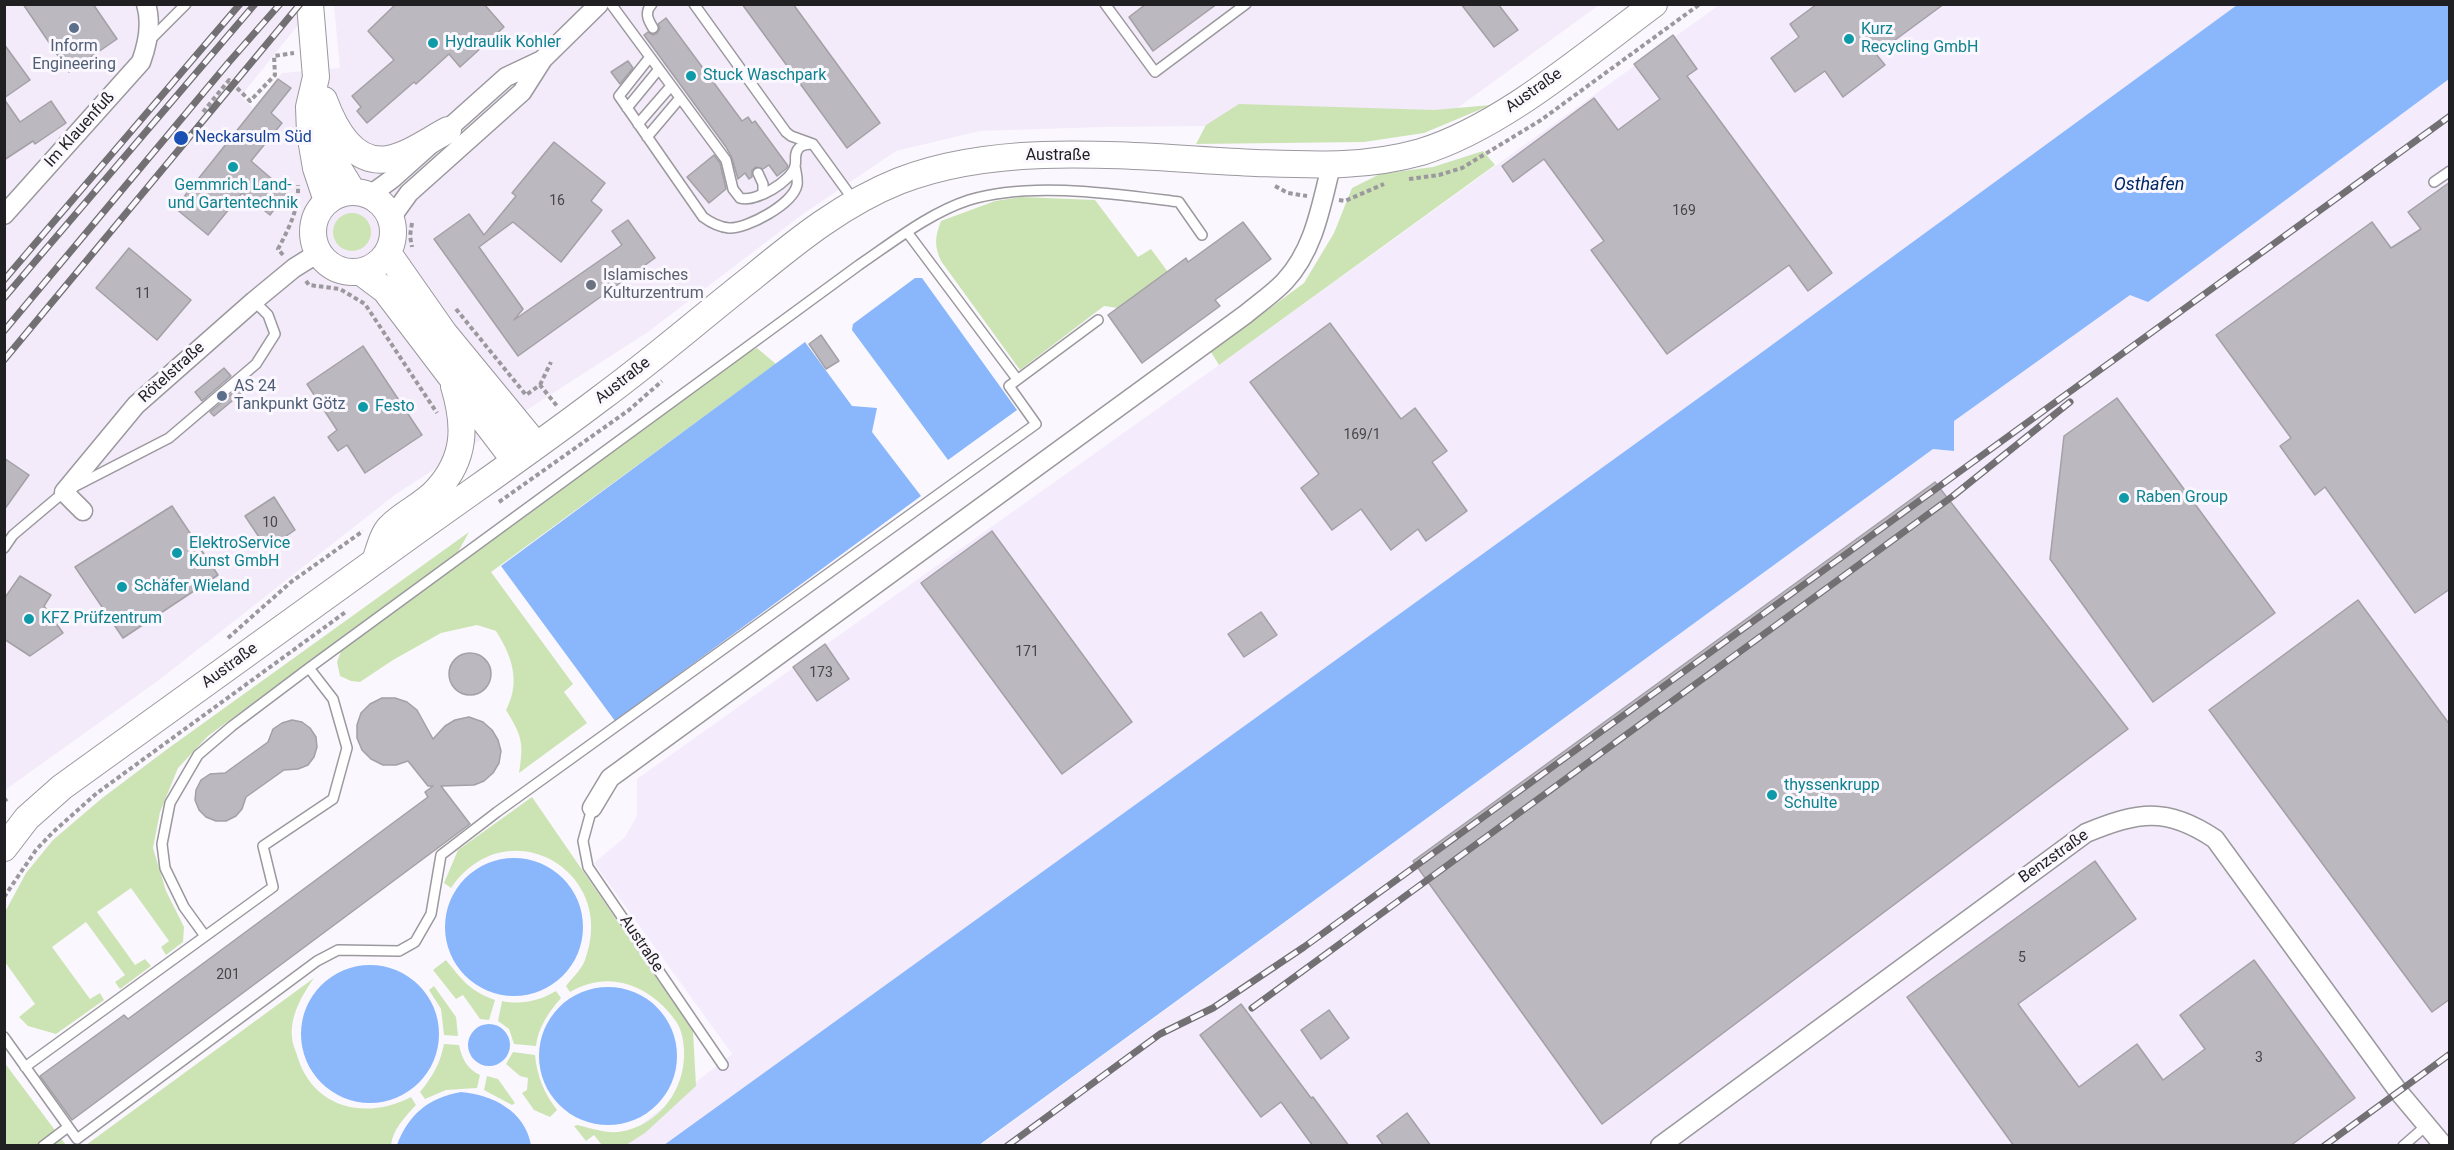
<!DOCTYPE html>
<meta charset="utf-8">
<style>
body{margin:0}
#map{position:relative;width:2454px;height:1150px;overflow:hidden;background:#fbf7fe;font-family:Roboto,sans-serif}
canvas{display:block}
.frame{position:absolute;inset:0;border:6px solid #201f21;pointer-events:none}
</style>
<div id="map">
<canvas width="2454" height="1150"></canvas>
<div class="frame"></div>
</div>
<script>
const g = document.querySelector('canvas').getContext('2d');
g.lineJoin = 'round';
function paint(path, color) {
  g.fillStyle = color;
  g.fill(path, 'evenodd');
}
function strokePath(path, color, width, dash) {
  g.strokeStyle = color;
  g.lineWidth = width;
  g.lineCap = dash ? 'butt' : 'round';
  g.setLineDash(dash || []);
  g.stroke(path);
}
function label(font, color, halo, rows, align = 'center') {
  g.font = font + ' Roboto,sans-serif';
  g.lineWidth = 6;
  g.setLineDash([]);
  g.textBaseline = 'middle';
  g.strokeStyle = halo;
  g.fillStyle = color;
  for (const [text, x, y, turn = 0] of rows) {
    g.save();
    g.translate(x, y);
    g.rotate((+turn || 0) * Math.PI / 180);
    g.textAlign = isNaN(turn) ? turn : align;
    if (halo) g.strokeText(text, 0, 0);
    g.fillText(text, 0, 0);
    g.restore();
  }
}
paint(new Path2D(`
 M4,5h310l-73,91 12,12 29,-35 58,-5 -6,-63h1265l-143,104 -49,15 -303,3 -124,4 -84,20 -93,63 -155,118 -252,162 -237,186 -154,110z`), '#f3ebf9');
paint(new Path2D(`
 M1719,5h518l-483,353 -1090,787h-49l117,-91 -138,-191 31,-26 12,-21v-37l582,-414z
 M2449,79v1066l-1470,1 954,-697 21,2 -1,-30 177,-127 18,8z`), '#f4ebfc');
paint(new Path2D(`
 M1239,104l195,6 57,-5 -67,28 -60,9 -168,2 10,-19z
 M1483,151l12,14 -276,200 -8,-13 93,-69 30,-50 18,-45 28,-14 53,-7z
 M1021,197l74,3 43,57 13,-8 17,23 -50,36 -14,-2 -84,64 -79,-109c-7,-15 -6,-25 0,-40l54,-20z
 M333 232a19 19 0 1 1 38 0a19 19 0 1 1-38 0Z
 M757,348l19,16 -285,208 82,112 -9,8 23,31 -68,50c5,-30 3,-37 -13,-63 15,-28 6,-54 -10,-79l-19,-6 -36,8 -48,27 -33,22 -9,-1 -11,-5 -3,-14 4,-11 406,-298z
 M469,532l-11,20 -250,184 -30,32 -18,44 -7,36 13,43 18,36 -1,15 -17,13 -5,-8 8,-6 -38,-53 -34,24 38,53 10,-6 6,7 -31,23 -5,-7 10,-7 -39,-53 -34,25 38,52 10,-6 4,7 -48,34 -28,-8 -9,-9 16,-13 -30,-42v-50l21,-39 27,-33 48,-41 65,-49z
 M532,797l161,234 3,55 -51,47 -19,12h-26l1,-1 -7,-9 -8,6 -12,-15 3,-1c13,3 27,8 41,7 47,-6 76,-55 63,-100 -2,-9 -12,-20 -18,-26 -26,-26 -61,-33 -93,-14l-4,-6c6,-8 16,-17 19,-26 34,-89 -78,-153 -134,-72l-7,-5 14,-33z
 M446,960c16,20 24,31 49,40l-6,20 -9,-1 -17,-24 -7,4 -23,-29z
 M314,978c-12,17 -24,38 -22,59 0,6 3,12 5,18 15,53 68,66 114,42l5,8c-11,12 -23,24 -25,40h-305z
 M434,986l22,31 2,19 -14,-1 -3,-26 -12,-19z
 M556,991l5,7c-12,14 -23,29 -25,48l-22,-2 -5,-15 -11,-8 4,-20c19,4 37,0 54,-10z
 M444,1044l15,1c3,14 8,24 21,30l-3,13 -31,2 -21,9 -5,-7c13,-16 20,-28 24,-48z
 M513,1052l22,3c2,21 9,38 22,55l-7,7 -16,-7 -12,-17 5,-3 1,-12 -8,-2 -14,-12z
 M4,1062l62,83h-61z
 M487,1076l11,3 17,24 -3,2 -28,-15z`), '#cce4b4');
paint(new Path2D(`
 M2237,5h212v74l-301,223 -18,-7 -176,126v30l-21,-2 -954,696h-315l1090,-787z
 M915,278h7l95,132 -69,50 -96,-130 1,-6z
 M805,342l47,64 25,2 -5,24 49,64 -306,225 -114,-155z
 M445 927a69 69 0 1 1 138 0a69 69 0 1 1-138 0Z
 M301 1034a69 69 0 1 1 138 0a69 69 0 1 1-138 0Z
 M539 1056a69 69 0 1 1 138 0a69 69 0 1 1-138 0Z
 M468 1045a21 21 0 1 1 42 0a21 21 0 1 1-42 0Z
 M461,1092c32,3 64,19 70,53h-134c12,-31 31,-47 64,-53z`), '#8ab7fb');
const building = new Path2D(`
 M23,4h70l24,35 -48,33z
 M396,4h88l20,23 -44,40 -11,-13 -33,30 -2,-2 -47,41 -10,-12 4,-4 -9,-11 42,-36 -26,-29z
 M742,4h51l87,119 -33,25z
 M1146,4h71l-64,47 -24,-34z
 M1461,4h37l20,26 -24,17z
 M1817,4h127l-68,50 9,11 -42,32 -18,-26 -30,21 -24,-34 28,-21 -9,-13z
 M666,18l76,103 6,-4 4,6 3,-2 33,45 -2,3 -9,7 -8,-11 -6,4 -7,-2 -4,3v7l-3,2 -4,-6 -7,6 -6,-21 -6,-11 -82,-112 4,-3 5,3 4,-2 3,-5 -2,-4z
 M1673,35l24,34 -10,7 145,197 -24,18 -19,-26 -122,89 -76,-104 13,-9 -60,-82 -31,23 -11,-16 92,-68 24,32 42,-31 -26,-35z
 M4,44l26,36 -26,18z
 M628,61l5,7 -13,16 -9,-12z
 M278,79l13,9 -20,25 11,10 -31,38 36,31 -17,23 -28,-22 -34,42 -33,-27z
 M4,99l16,23 31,-21 15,22 -31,21 -2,-3 -29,19z
 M554,142l51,41 -14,18 11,9 -41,52 -48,-40 -34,25 44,62 -9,11 108,-75 -10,-14 16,-11 27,38 -137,98 -84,-117 35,-25 15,21 32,-39 -4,-3z
 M714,155l6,8 6,26 -17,14 -22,-26z
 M2450,182v407l-35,24 -90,-126 -10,8 -35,-49 11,-8 -75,-103 156,-113 19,26 30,-19 -13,-17z
 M1243,222l28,37 -56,41 5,6 -78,57 -34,-48 78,-57 2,4z
 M129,248l62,52 -34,40 -61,-52z
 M1330,323l71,96 14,-11 32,43 -15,11 35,49 -41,30 -8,-12 -27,21 -30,-41 -29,21 -31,-42 18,-14 -69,-92z
 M821,335l18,26 -13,8 -17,-25z
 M363,346l59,89 -57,38 -18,-28 -9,6 -10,-14 9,-7 -30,-46z
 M224,368l7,8 -29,25 -7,-9z
 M240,387l4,4 -30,25 -4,-4z
 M2117,398l158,215 -122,89 -103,-143 14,-123z
 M4,458l25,17 -25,35z
 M1935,482l193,247 -526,395 -189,-263z
 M274,497l21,33 -28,19 -22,-33z
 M172,506l46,69 -95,63 -48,-71z
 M992,531l140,191 -70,52 -141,-191z
 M20,576l31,19 -7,11 19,27 -33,23 -26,-17v-40z
 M2358,600l92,125v274l-18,13 -223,-302z
 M1261,612l16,23 -33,22 -16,-23z
 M825,644l24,35 -32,22 -24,-34z
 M449 674a21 21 0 1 1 42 0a21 21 0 1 1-42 0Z
 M382,698h13l12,4 10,8 16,29 12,-13 10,-6 14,-3 14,5 9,8 6,10 3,11 -2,12 -6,10 -9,8 -10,4 -33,1 29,38 -398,296 -32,-44 84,-61 4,4 300,-222 -3,-5 8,-6h-5l-20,-25 -12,4h-13l-12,-6 -9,-9 -5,-12v-13l4,-12 9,-9z
 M292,720l10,2 8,6 6,9 1,10 -3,10 -6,8 -10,4 -14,1 -38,27 -4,12 -6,7 -10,5h-10l-10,-4 -7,-7 -4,-10 1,-10 5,-10 9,-6 15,-1 43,-31 5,-13 9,-6z
 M2095,861l41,58 -118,85 61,83 58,-43 26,36 42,-31 -25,-34 74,-55 101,138 -65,48h-276l-107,-149z
 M1241,1004l70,94 2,-1 36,49h-36l-32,-44 -20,15 -61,-82z
 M1329,1010l20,28 -28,21 -20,-29z
 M1407,1113l24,33h-47l-7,-10z`);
paint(building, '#bcb8bf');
strokePath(building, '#a3a0a6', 1.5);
const service = new Path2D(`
 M611,4l115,156 7,29 7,9c15,5 52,-17 55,-32 2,-7 -2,-12 4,-18 4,-4 9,-4 14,-4
 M652,4c-8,8 -4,16 1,24
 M694,4l92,128 5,4 22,8 42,58
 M1105,4l50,68 91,-68
 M149,41l37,-37
 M650,57l-31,39 84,121c8,6 16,10 26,11 18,1 64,-24 68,-43 1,-6 -1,-13 -2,-19
 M627,108l32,-39
 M638,124l33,-38
 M647,137l33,-39
 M758,173l5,11v10
 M2434,182l16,-11
 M907,232l110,147
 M4,548l9,-13 51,-43 105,-54 87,-74 19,-30 -7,-19 -14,-14
 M592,808l-9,33 5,26 135,198
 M205,936l-21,-29 -19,-39 -3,-24 8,-41 28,-48 34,-29 77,-58 550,-403c34,-23 70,-52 110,-65 62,-19 146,-6 210,2l23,33
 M4,1037l73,102 240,-178 21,-11 61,1 16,-9 16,-28 10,-59 56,-43 539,-388 -27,-38 89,-66
 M25,1067l248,-180 -10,-41 70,-47 14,-51 -14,-49 -24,-31
 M43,1146l25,-19
 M2403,1146l24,-21`);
const minor = new Path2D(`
 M370,195l22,-16 114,-102 36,-17
 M4,215l137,-153c7,-19 11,-38 5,-58
 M391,218l18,-25 113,-101 21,-33 56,-55
 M83,511l-19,-19 72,-87 118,-104 40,-33 24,-15
 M592,808l18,-30 636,-464c13,-11 28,-21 39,-33 29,-31 36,-75 46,-115
 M1660,1146l426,-313c52,-21 80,-27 129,6l183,252 46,55`);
const secondary = new Path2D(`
 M310,4l6,73 -7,30 1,26 6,35 11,33
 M324,100c10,27 29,65 64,59 21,-4 41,-19 60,-29
 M325,118l9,43 19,31
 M313 232a40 40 0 1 1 80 0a40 40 0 1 1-80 0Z
 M388,253l56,80 92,112
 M361,272l24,18 130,171
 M375,561c4,-10 7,-26 15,-34 13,-14 34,-22 47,-37 29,-32 29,-64 17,-104
 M4,848l23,-30 35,-31c120,-86 239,-173 359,-259 60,-43 121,-85 180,-130 52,-38 101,-81 152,-121 45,-37 91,-74 146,-96 106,-42 244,-23 357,-18 57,2 108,5 165,-11 81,-25 164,-97 233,-148`);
strokePath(service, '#9b989e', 12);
strokePath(minor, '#9b989e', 21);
strokePath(secondary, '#9b989e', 28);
strokePath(new Path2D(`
 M203,112l26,-32 21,21 25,-26 -1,-19 20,-3
 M1409,179l30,-4 23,-7 79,-48 159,-116
 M1275,186l13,7 19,3
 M1339,200l6,1 39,-17
 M412,223l-2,13 2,11
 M283,255l-5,-6c11,-21 21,-40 20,-64
 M306,281l3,4 31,4 25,15 72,109
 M456,309l70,86 14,-10 17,21
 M540,385l11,-23
 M499,502l130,-92 33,-29
 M228,638l63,-56 72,-51
 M4,798l4,5
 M4,897l32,-47 17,-18 44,-39 250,-182`), '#9c999e', 4, [4.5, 3]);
strokePath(service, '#fff', 9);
strokePath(minor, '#fff', 18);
strokePath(secondary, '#fff', 26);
const rail = new Path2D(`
 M4,280l236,-276
 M4,298l251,-294
 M4,331l225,-269 51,-58
 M4,360l296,-356
 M1252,1008l701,-512 117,-94
 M1007,1146l153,-112 53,-26 91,-61 1146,-831
 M2324,1146l126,-92`);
strokePath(rail, '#727073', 7);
strokePath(rail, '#fbf7fe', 4.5, [14]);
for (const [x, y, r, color] of [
 [74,28,6,"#5c6f8a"],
 [1849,39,6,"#0f9aa8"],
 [433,43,6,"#0f9aa8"],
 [691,76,6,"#0f9aa8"],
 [181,138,8,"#1a4fb4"],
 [233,167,6,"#0f9aa8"],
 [591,285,6,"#6b7280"],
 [222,396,6,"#5c6f8a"],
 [363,407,6,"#0f9aa8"],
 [2124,498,6,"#0f9aa8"],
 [177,553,6,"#0f9aa8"],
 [122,587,6,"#0f9aa8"],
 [29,619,6,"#0f9aa8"],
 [1772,795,6,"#0f9aa8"]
]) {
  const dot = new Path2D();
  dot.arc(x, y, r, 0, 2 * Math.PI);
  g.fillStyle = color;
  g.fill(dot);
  strokePath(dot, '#fbf7fe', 2);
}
label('14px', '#474548', null, [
 ["16",557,201],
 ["169",1684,211],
 ["11",143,294],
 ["169/1",1362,435],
 ["10",270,523],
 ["171",1027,652],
 ["173",821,673],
 ["5",2022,958],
 ["201",228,975],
 ["3",2259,1058]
]);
label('16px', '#0d838f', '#fbf7fe', [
 ["Kurz",1861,30],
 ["Recycling GmbH",1861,48],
 ["Hydraulik Kohler",445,43],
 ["Stuck Waschpark",703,76],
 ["Gemmrich Land-",233,186,"center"],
 ["und Gartentechnik",233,204,"center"],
 ["Festo",375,407],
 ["Raben Group",2136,498],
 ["ElektroService",189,544],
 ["Kunst GmbH",189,562],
 ["Schäfer Wieland",134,587],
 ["KFZ Prüfzentrum",41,619],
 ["thyssenkrupp",1784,786],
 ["Schulte",1784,804]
], 'left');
label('16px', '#4e5e75', '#fbf7fe', [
 ["Inform",74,47],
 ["Engineering",74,65],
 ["AS 24",234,387,"left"],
 ["Tankpunkt Götz",234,405,"left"]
]);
label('16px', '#201f21', '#fbf7fe', [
 ["Austraße",1534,91,-35],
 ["Im Klauenfuß",80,130,-48],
 ["Austraße",1058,156],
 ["Rötelstraße",172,373,-42],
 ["Austraße",623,381,-38],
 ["Austraße",230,666,-36],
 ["Benzstraße",2054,857,-35],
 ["Austraße",641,944,56]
]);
label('16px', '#164399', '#fbf7fe', [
 ["Neckarsulm Süd",195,138]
], 'left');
label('16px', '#5b616d', '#fbf7fe', [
 ["Islamisches",603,276],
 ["Kulturzentrum",603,294]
], 'left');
label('italic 18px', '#012a65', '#fbf7fe', [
 ["Osthafen",2149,185]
]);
</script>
